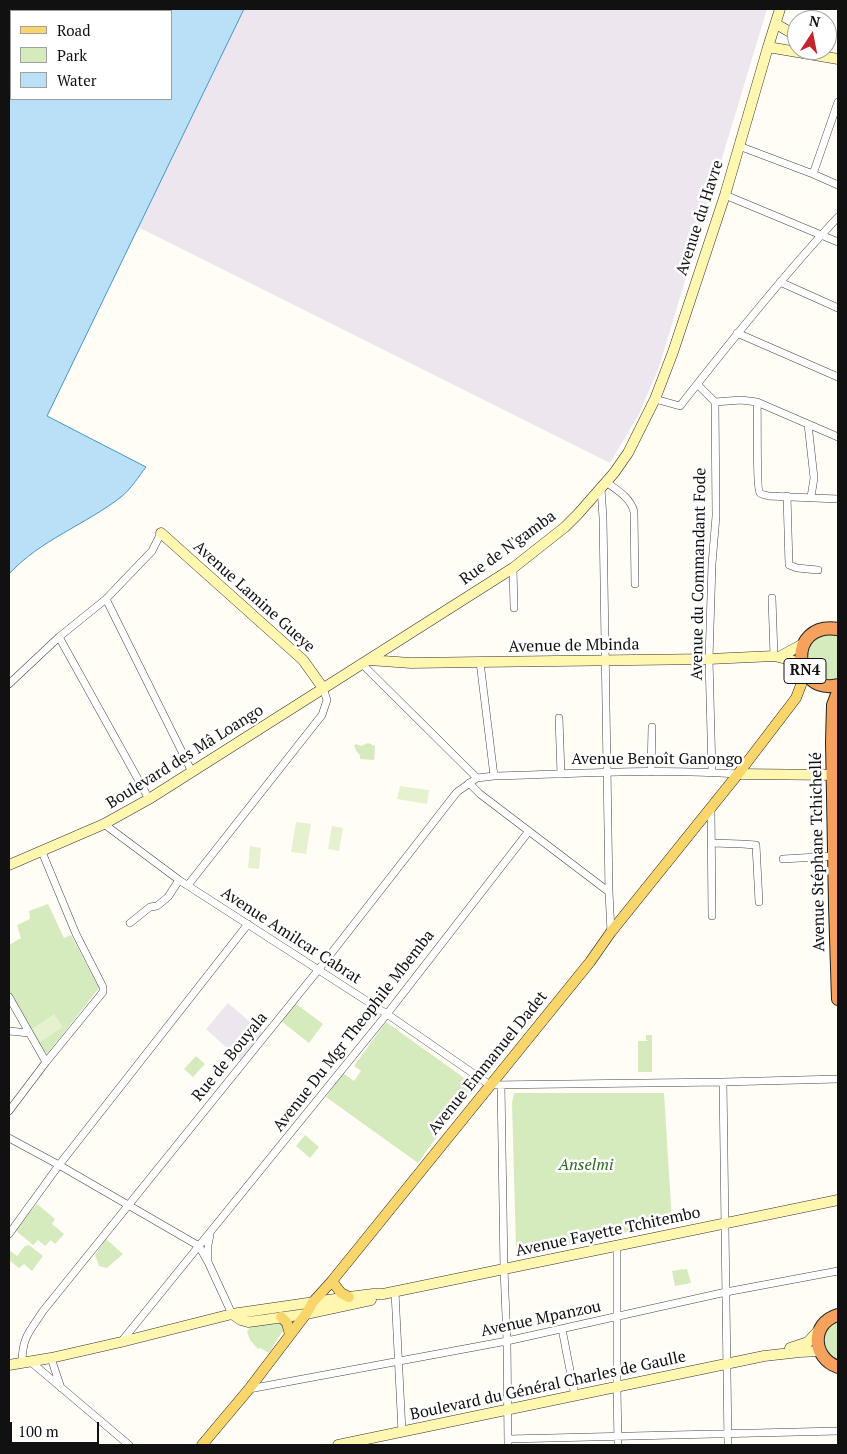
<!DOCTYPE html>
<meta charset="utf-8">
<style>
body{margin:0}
#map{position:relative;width:847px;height:1454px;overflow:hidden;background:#fffdf5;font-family:"PT Serif",serif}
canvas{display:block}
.frame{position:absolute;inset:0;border:10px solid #111;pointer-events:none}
.legend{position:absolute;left:10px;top:10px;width:162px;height:90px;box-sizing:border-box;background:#fff;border:1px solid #a0a0a0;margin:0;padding:6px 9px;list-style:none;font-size:15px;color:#111}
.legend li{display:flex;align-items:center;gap:10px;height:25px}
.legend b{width:25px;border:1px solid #a0a0a0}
.north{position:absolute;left:787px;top:10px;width:50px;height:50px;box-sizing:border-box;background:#fff;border:1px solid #a0a0a0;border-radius:50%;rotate:11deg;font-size:14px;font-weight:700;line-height:20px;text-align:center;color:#111}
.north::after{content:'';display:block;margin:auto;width:18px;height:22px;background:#c4262e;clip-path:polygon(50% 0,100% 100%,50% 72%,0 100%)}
.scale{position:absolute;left:10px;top:1422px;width:89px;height:22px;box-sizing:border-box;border:2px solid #111;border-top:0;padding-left:6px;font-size:15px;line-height:18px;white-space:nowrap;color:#111;-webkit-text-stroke:4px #fff;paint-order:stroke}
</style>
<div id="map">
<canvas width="847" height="1454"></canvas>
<div class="frame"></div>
<ul class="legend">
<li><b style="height:6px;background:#f9d66b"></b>Road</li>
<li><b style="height:14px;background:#d5ebbd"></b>Park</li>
<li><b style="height:14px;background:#b9e0f7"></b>Water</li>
</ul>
<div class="north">N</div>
<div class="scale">100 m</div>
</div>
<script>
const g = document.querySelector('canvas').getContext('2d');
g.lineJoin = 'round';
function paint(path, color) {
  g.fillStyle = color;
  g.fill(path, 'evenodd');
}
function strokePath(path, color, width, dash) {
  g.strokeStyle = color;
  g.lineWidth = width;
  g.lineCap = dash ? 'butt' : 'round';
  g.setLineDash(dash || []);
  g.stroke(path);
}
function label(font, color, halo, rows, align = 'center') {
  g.font = font + ' "PT Serif",serif';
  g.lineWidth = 5;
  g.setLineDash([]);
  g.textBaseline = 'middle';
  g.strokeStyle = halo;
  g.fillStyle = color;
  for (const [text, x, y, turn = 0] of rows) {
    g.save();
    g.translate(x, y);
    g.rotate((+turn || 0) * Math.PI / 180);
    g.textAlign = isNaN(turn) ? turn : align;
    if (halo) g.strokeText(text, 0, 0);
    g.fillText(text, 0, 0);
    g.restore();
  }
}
paint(new Path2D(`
 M244,9h523l-108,358 -20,47 -29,49 -472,-236z
 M228,1003l35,30 -22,28 -35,-32z`), '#eee6ef');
paint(new Path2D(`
 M838,631v50h-17l-13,-11 -2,-26 6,-7z
 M368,743l7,3 -1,14 -14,-1v-4l-3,-3 -3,-6 2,-2 5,2z
 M48,904l16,34 7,-3 28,53 -52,66 -20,-24 -18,-36v-49l12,-7 -4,-13 13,-6 -1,-8z
 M295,1003l28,21 -14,19 -28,-22z
 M386,1022l88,63 -56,78 -92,-66 17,-24 11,8 7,-10 -7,-5z
 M646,1035h6v37h-14v-31h11l-3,-1z
 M196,1056l9,8 -12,13 -9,-8z
 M514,1093h150l8,129 -148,33 -8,-7 -4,-145z
 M305,1135l14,12 -9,11 -14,-12z
 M37,1204l18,15 -3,5 12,10 -9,10 -4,-4 -6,6 -7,-6 -5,5 -18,-15z
 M106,1239l17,15 -16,14 -8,-2 -4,-11z
 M29,1245l14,11 -11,15 -8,-7 -5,4 -10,-8v-10l8,6 8,-10z
 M683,1269v1l4,-1 4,14 -16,3 -3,-15z
 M838,1317v47l-14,-10 -2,-22z
 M277,1323h4l6,7 -5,2 -13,21 -9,-5 -2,1 -8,-9 -3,-8 3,-5z`), '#d5ebbd');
paint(new Path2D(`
 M400,786l29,4 -2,14 -30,-5z
 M296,822l15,2 -5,30 -15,-2z
 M332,826l11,2 -4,23 -11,-2z
 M250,846l11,2 -2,21 -11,-1z
 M54,1014l9,13 -23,15 -8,-13z`), '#e6f2cf');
const water = new Path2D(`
 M9,9h235l-197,407 99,51c-7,9 -15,22 -25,30 -36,28 -81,43 -112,77zM11,11h160v88h-160z`);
paint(water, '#b9e0f7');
strokePath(water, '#3f96cf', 1);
const street = new Path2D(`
 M739,146l74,28 25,11
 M813,174l25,-72
 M725,195l113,47
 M780,282l58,26
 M737,333l101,44
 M697,384l18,18 1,114 -4,48 -3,95 3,113
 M655,399l25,7c50,-64 102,-129 158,-189
 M715,402l26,-2 16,2 81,35
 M757,402c1,11 -1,87 3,91 2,2 6,2 8,3l70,3
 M808,424l6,54 -3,19
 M606,482c11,8 25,16 28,30l1,72
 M601,488l2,30 6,374 2,40
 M787,496l2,69 8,3 21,2
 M513,568l1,40
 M772,598l2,58
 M106,599l86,173
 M59,637l90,162
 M480,662l14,114
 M361,663l116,115
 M9,684l50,-47 47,-38 46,-48 9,-18
 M559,718l2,56
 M651,772l1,-45
 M469,783l11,11 129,98
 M711,808l1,108
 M104,824l75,56 208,134 103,71 233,-3 115,-3
 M712,843l30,1 14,1 3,57
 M783,859l51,-3
 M188,885l134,-170 5,-15 -4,-12
 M130,923l20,-16 7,-1 11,-9 11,-17
 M9,997l37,65
 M9,1031l20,2
 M723,1082l5,363
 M501,1085l3,184 3,72 1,104
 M9,1111l37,-49 57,-70v-5l-27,-53 -34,-82
 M9,1138l50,27 140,81 9,16 24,52
 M9,1234l50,-69 189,-241
 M617,1246v141l1,58
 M208,1261v-16l2,-10
 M395,1292l7,140
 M562,1329l13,67
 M121,1342l266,-328 142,-183
 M51,1358l10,30
 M31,1362l98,83
 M22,1363c0,-26 8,-32 21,-52l276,-342 138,-177 20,-14 17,-2c81,-2 163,-8 244,-2
 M249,1389l258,-48 219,-49 112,-21
 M508,1439l330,-8`);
const secondary = new Path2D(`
 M776,24l21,12
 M768,47l70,12
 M161,533l142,127 20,28
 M779,657l24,-13
 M369,660l42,3 69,-1 229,-3 65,-3 17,4 11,6
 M738,774l100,1
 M9,865l95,-41 45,-25 364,-231 52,-41 13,-13 36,-41 14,-20 27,-54 18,-47 52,-157 43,-148 12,-38
 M232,1314l9,6 7,2 8,-1 50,-7 65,-14
 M790,1348l18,-6 11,-12
 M9,1365l42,-7 70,-16 111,-28 117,-17 24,-3h10l455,-94
 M338,1445l426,-89 36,-4 20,-1`);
const primary = new Path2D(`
 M332,1281l9,12 8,4
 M281,1317l6,6 3,12
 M202,1445l47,-56 57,-75 7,-12 19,-21 258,-319 21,-30 127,-158 58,-76 5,-13 3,-16`);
const highway = new Path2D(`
 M838,629c-52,-8 -46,67 0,56
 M838,692l-5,13 -1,37 3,164 3,93
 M838,1315c-28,8 -26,43 0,52`);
strokePath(street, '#444', 8);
strokePath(secondary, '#333', 11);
strokePath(primary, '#222', 11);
strokePath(highway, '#222', 14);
strokePath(street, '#fff', 7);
strokePath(secondary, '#fff6b0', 10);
strokePath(primary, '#f9d66b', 10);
strokePath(highway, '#f5a25d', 12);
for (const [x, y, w] of [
 [805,671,42]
]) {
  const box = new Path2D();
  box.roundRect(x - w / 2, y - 12.5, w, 25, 4);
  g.fillStyle = '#fff';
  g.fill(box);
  strokePath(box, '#111', 1);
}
label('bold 15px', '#111', null, [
 ["RN4",805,671]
]);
label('16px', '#111', '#fff', [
 ["Avenue du Havre",700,218,-72],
 ["Rue de N'gamba",508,548,-36],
 ["Avenue du Commandant Fode",699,574,-89],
 ["Avenue Lamine Gueye",254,597,42],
 ["Avenue de Mbinda",574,646,-1],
 ["Boulevard des Mâ Loango",185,757,-32],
 ["Avenue Benoît Ganongo",657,759],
 ["Avenue Stéphane Tchichellé",818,852,-91],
 ["Avenue Amilcar Cabrat",291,936,33],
 ["Avenue Du Mgr Theophile Mbemba",354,1031,-52],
 ["Rue de Bouyala",230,1057,-51],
 ["Avenue Emmanuel Dadet",488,1063,-51],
 ["Avenue Fayette Tchitembo",608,1232,-12],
 ["Avenue Mpanzou",541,1319,-12],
 ["Boulevard du Général Charles de Gaulle",548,1386,-12]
]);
label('italic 16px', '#2f6b1f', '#fff', [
 ["Anselmi",586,1165]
]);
</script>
